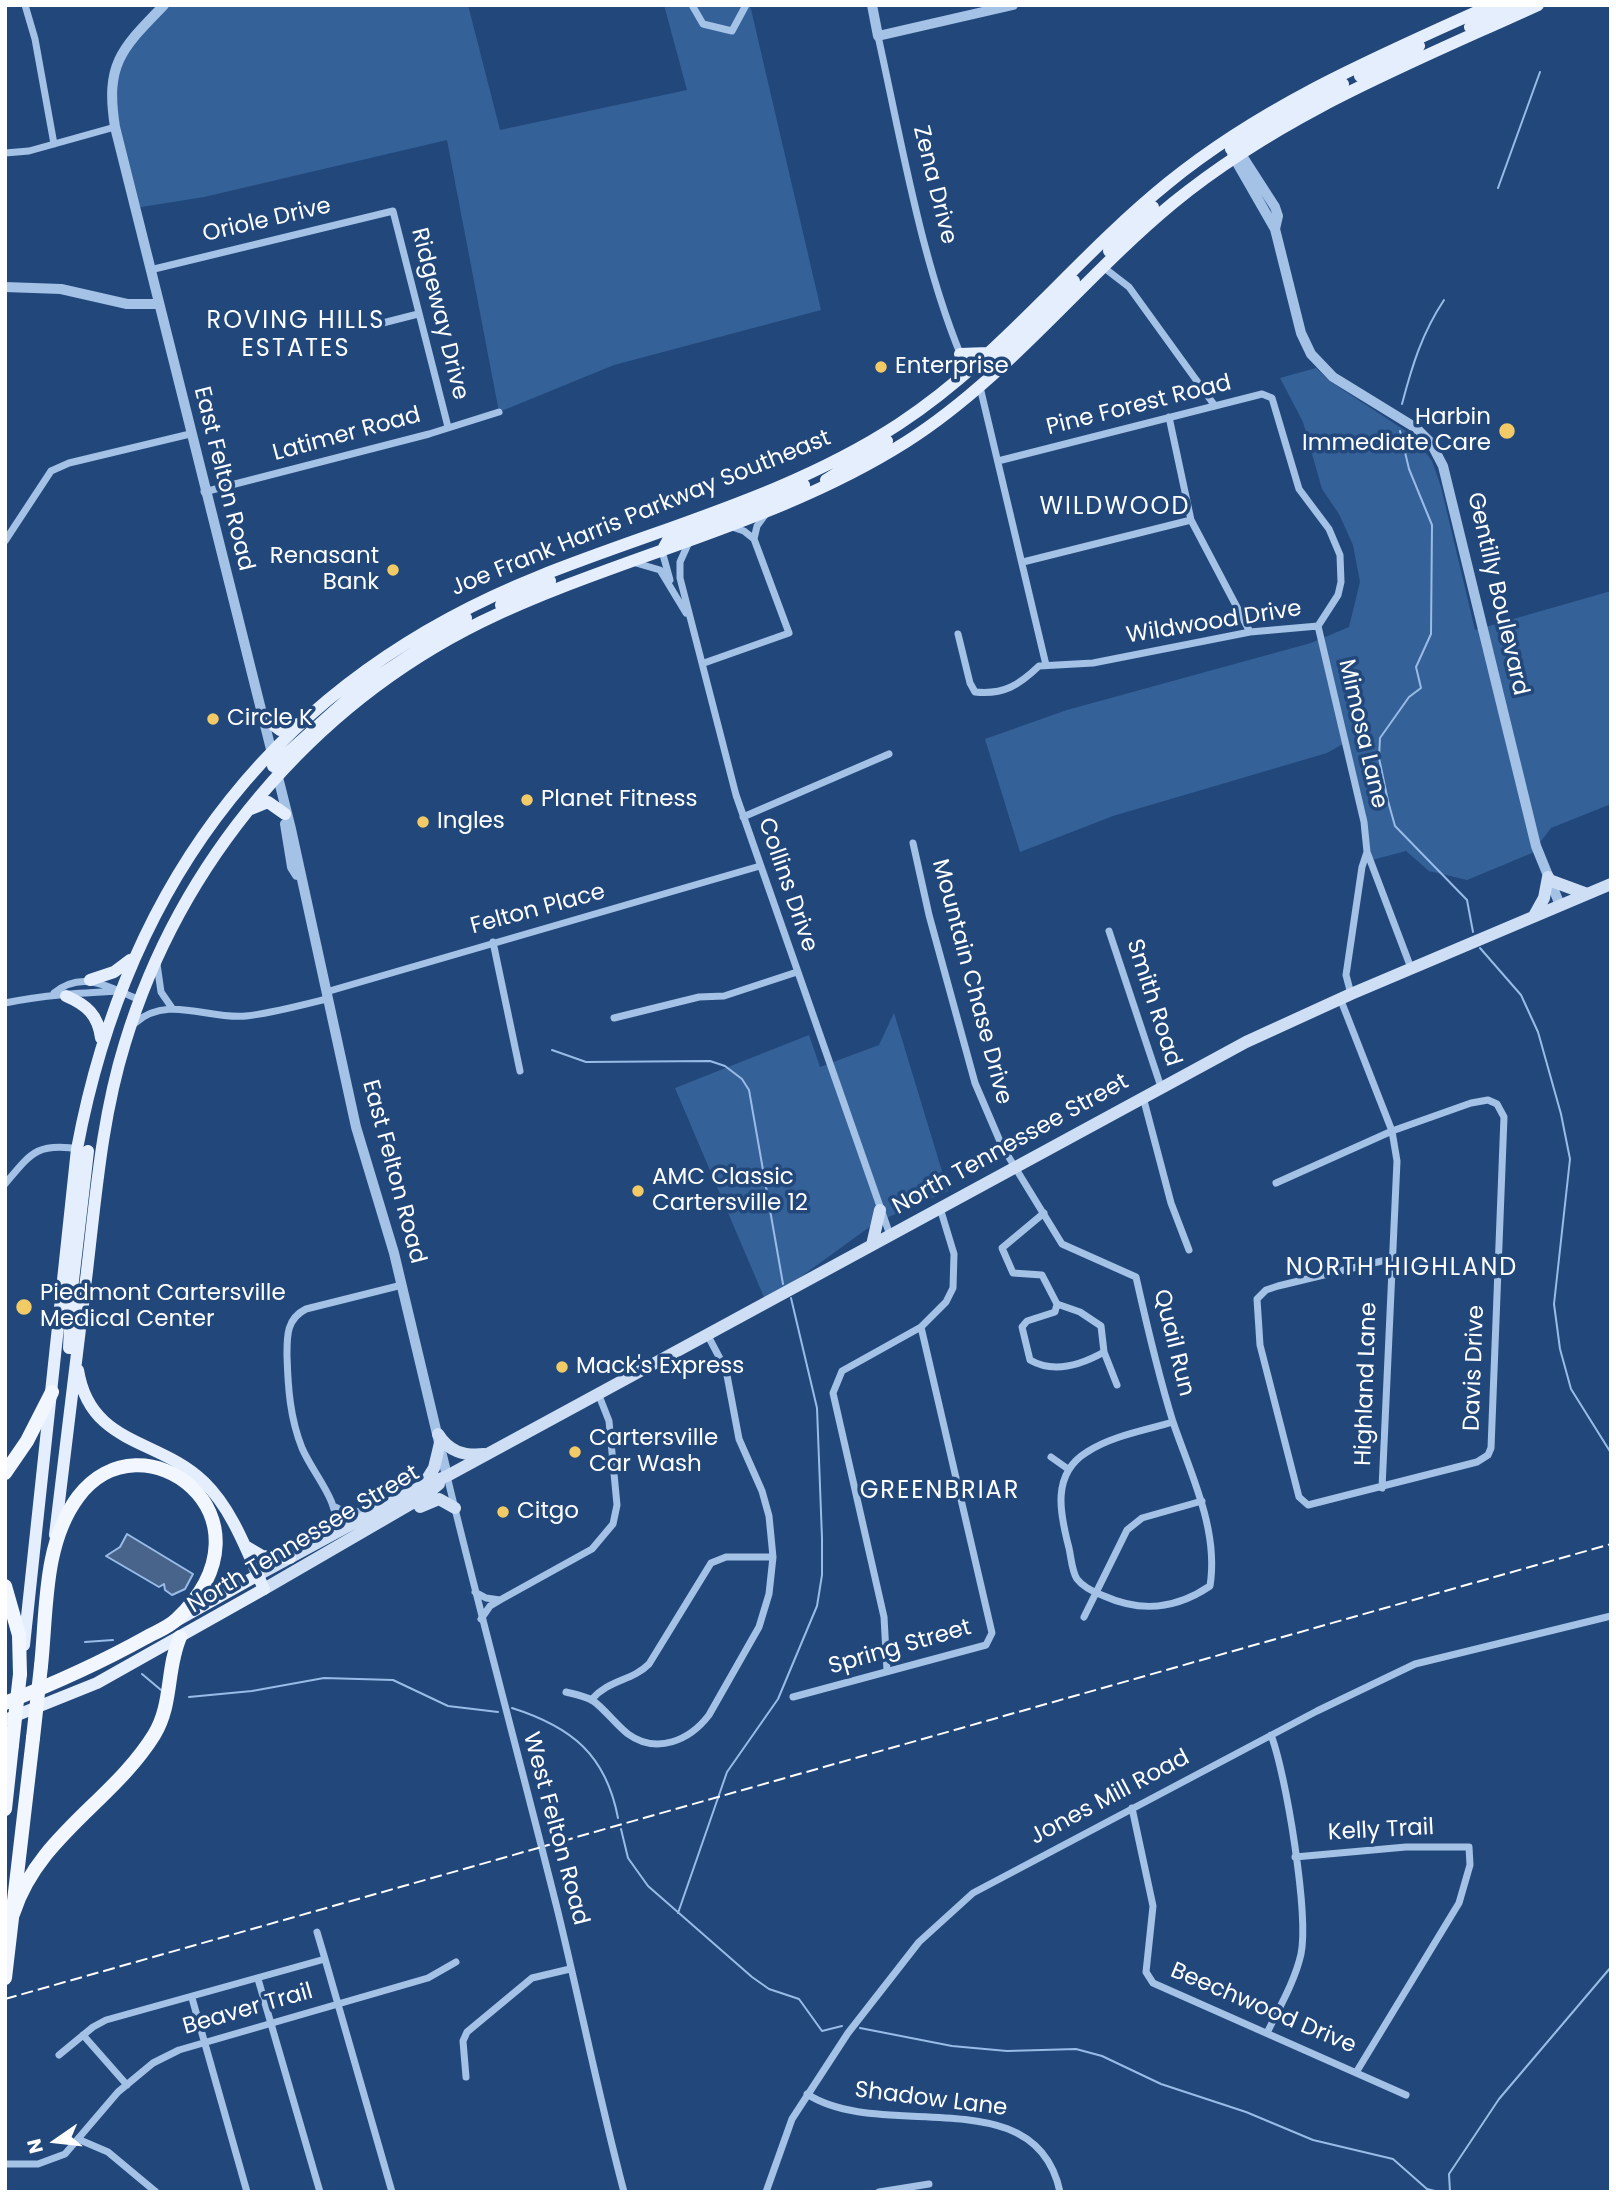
<!DOCTYPE html>
<style>
body{margin:0}
#map{position:relative;width:1616px;height:2197px;overflow:hidden;background:#22487b;font-family:Poppins,sans-serif}
canvas{display:block}
.frame{position:absolute;inset:0;border:7px solid #fff;pointer-events:none}
.north{position:absolute;left:21px;top:2106px;width:70px;height:70px;-webkit-text-stroke:5px #22487b;paint-order:stroke;rotate:256deg;font-size:19px;font-weight:700;line-height:28px;text-align:center;color:#fff}
.north::after{content:'';display:block;margin:auto;width:24px;height:32px;background:#fff;clip-path:polygon(50% 0,100% 100%,50% 72%,0 100%)}
</style>
<div id="map">
<canvas width="1616" height="2197"></canvas>
<div class="frame"></div>
<div class="north">N</div>
</div>
<script>
const g = document.querySelector('canvas').getContext('2d');
g.lineJoin = 'round';
function paint(path, color) {
  g.fillStyle = color;
  g.fill(path, 'evenodd');
}
function strokePath(path, color, width, dash) {
  g.strokeStyle = color;
  g.lineWidth = width;
  g.lineCap = dash ? 'butt' : 'round';
  g.setLineDash(dash || []);
  g.stroke(path);
}
function label(font, color, halo, rows, align = 'center') {
  g.font = font + ' Poppins,sans-serif';
  g.lineWidth = 7;
  g.setLineDash([]);
  g.textBaseline = 'middle';
  g.strokeStyle = halo;
  g.fillStyle = color;
  for (const [text, x, y, turn = 0] of rows) {
    g.save();
    g.translate(x, y);
    g.rotate((+turn || 0) * Math.PI / 180);
    g.textAlign = isNaN(turn) ? turn : align;
    if (halo) g.strokeText(text, 0, 0);
    g.fillText(text, 0, 0);
    g.restore();
  }
}
paint(new Path2D(`
 M170,5h298l32,125 187,-40 -23,-85h86l71,305 -207,55 -115,47 -52,-272 -243,57 -69,11 -20,-81 4,-68 22,-28z
 M1316,368l15,14 81,53 20,26 9,26 34,143 136,-39v213l-60,24 -19,25 -65,27 -38,-9 -23,-20 -34,9 -29,-116 -16,9 -214,63 -93,36 -35,-113 82,-29 244,-67 38,-16 11,-45 -7,-37 -14,-31 -17,-25 -19,-67 -23,-44z
 M894,1013l54,178 -73,32 -109,79 -91,-214 134,-53 11,32 59,-22z`), '#356199');
const water = new Path2D(`
 M127,1534l66,40 -8,15 -13,6 -7,-5 -1,-6 -5,3 -53,-31 14,-9z`);
paint(water, '#48648a');
strokePath(water, '#98bce7', 2);
strokePath(new Path2D(`
 M1498,188l42,-116
 M1402,404c10,-38 20,-71 42,-104
 M1400,431l9,38 23,56 -1,109 -15,33 5,21 -12,9 -29,41 -1,20 9,43 7,25 72,74 6,32
 M1480,948l41,47 17,37 23,82 9,45 -16,145 6,45 11,40 40,64
 M552,1050l34,12 124,-1 15,5 17,13 7,11 34,194
 M5,1631h1
 M85,1642l28,-2
 M142,1674l19,16
 M189,1697l63,-6 72,-13 69,2 55,26 50,6
 M512,1708c60,19 94,47 106,110
 M621,1829l7,29 20,28 104,91 17,12 30,10 23,32 20,-5
 M678,1913l49,-141 51,-73 39,-93 5,-31v-37l-5,-130 -26,-110
 M860,2028l92,18 55,5 69,-2 26,7 59,28 85,28 67,28 80,19 34,30 12,3
 M1450,2192l-1,-18 50,-75 112,-132`), '#98bce7', 2);
strokePath(new Path2D(`
 M25,5l10,34 19,105
 M692,5l11,19 29,7 14,-26
 M878,36c24,108 45,236 90,336
 M5,153l24,-2 86,-24
 M1103,267l26,20 86,119
 M150,270l243,-59 55,216
 M371,326l47,-12
 M980,387l66,278
 M1169,417l22,103 59,112
 M204,492l225,-58 70,-22
 M754,539l3,-13 8,-11
 M5,541l46,-70 18,-8 121,-29
 M689,542l-9,20v16l56,217 154,440
 M662,551l8,29
 M1023,562l168,-42
 M636,563l24,7 26,43
 M1318,626l46,196 3,30 44,116
 M958,634l12,49 5,9c29,3 44,-7 64,-26l54,-3 157,-31 68,-6 20,-31 3,-13 -1,-27 -11,-26 -30,-40 -27,-91 -10,-4 -264,67
 M704,663l85,-30 -35,-94 -10,-8 -12,-4
 M743,817l146,-63
 M913,843l16,72 46,168 27,63 60,98 74,33c11,49 22,97 37,145 18,53 46,108 37,164 -34,23 -68,27 -106,10 -8,-3 -21,-9 -27,-17 -5,-7 -6,-22 -8,-31 -9,-34 -18,-74 18,-96 24,-16 59,-22 86,-30
 M1109,931l52,156
 M493,942l27,129
 M157,964l4,28 11,16
 M326,992l434,-126
 M54,993c29,-24 56,-5 86,7
 M1351,994l-5,-19 16,-108 5,-15
 M1340,998l52,133 5,30 -15,327
 M5,1003c39,-8 75,-10 114,-12
 M614,1018l85,-21 25,-1 73,-24
 M135,1023c33,-29 73,-3 111,-7 27,-3 55,-11 81,-17
 M1143,1097l28,106 18,47
 M1276,1183l116,-52 79,-28 17,-3 9,4 7,13 -13,331 -3,7 -11,7 -169,43 -9,-8 -39,-152 -3,-46 9,-9 12,-4 112,-27
 M5,1184c26,-31 32,-42 75,-35
 M1044,1213l-42,35 11,25 29,2 15,29 -2,8 -28,9 -5,6 8,33c24,14 51,5 74,-8l-3,-26 -21,-14 -23,-8
 M1104,1352l13,33
 M1051,1457l17,12
 M447,1476c35,145 74,288 110,432 23,94 42,190 67,284
 M335,1507l14,7 23,-7
 M336,1532c4,-32 -22,-56 -34,-84 -12,-30 -14,-60 -15,-92 0,-19 -1,-37 19,-47l96,-24
 M475,1592l11,6 14,2 -10,6 -9,13
 M500,1600l92,-51 21,-25 4,-19 -8,-84 -11,-28
 M1084,1617l43,-87 15,-12 60,-17
 M887,1671l-3,-54 -51,-224 9,-22 79,-44 25,-25 7,-14 1,-34 -14,-46
 M566,1692c8,2 18,4 26,8 13,9 23,24 36,34 29,21 62,6 81,-19l50,-88 10,-33 4,-37 -4,-41 -7,-25 -23,-52 -13,-69 -19,-36
 M793,1697l193,-52 6,-12 -71,-306
 M591,1700c18,-21 40,-18 58,-36l62,-101 15,-6h47
 M1132,1808l21,98 -7,66 7,11 253,112
 M1295,1857l111,-10h63l1,18 -11,38 -102,168
 M317,1932l8,27
 M258,1979l62,213
 M192,1998l55,194
 M1267,2033c12,-25 28,-52 34,-79 8,-40 -15,-180 -30,-219
 M83,2035l44,50
 M59,2055l34,-28 13,-7 219,-61 67,233
 M466,2077l-3,-36 4,-9 65,-54 38,-9
 M807,2094c75,49 229,-17 253,98
 M80,2140l28,12 48,40
 M5,2164h33l27,-10 53,-62 35,-29 26,-13 249,-72 28,-16
 M766,2192l26,-73 56,-86 71,-91 54,-49 344,-182 98,-47 196,-48
 M879,2192l50,-8`), '#a4c1e6', 7);
strokePath(new Path2D(`
 M164,5c-43,44 -59,59 -49,122l176,702 65,298 38,126 53,223
 M872,5l6,31 135,-31
 M1237,148l38,59 3,9 -3,13
 M1232,154l43,75 26,104 10,21 22,23 83,51 15,15 12,23 93,380 24,59
 M5,287l56,2 66,15h31
 M285,824l7,43 5,8`), '#a4c1e6', 10);
strokePath(new Path2D(`
 M1549,880l38,14
 M1534,916l10,-18 4,-21
 M872,1245l8,-35
 M438,1434c11,18 26,22 46,20
 M424,1484l10,-16 6,-25
 M420,1507l19,-8 16,9
 M258,1575l164,-89 25,-10 799,-434 105,-48 260,-110
 M264,1589l162,-94 13,-11`), '#cedff5', 12);
strokePath(new Path2D(`
 M1470,27l44,-22
 M1360,76l59,-30
 M1231,149l112,-65
 M1109,251l44,-44
 M960,354l28,-1
 M988,368l86,-87
 M826,480l61,-39
 M662,551l6,-11 90,-33 46,-22
 M501,605l49,-24
 M260,715l20,15 18,-6
 M273,766l86,-77 107,-71
 M251,809l17,-7 17,12
 M90,980l24,-8 16,-12
 M66,996c21,9 32,19 35,42
 M69,1348l3,-59 16,-138
 M55,1535c10,-88 21,-176 32,-264 9,-77 15,-154 38,-228 55,-181 186,-337 356,-421 139,-67 294,-97 425,-180 102,-65 175,-163 267,-239 110,-90 238,-140 365,-198
 M245,1546l17,10 28,2
 M176,1621l82,-46
 M24,1645l53,-496c51,-272 204,-470 463,-573 120,-48 249,-80 359,-152 101,-66 175,-165 269,-241 97,-79 211,-127 324,-178
 M5,1720l92,-37 167,-94c-16,-35 -31,-79 -60,-107 -45,-44 -114,-36 -126,-112`), '#e5eefd', 12);
strokePath(new Path2D(`
 M5,1473l22,-32 25,-49
 M5,1586l14,49 1,39
 M5,1703c48,-19 95,-40 140,-65 10,-6 23,-10 32,-19 107,-103 -35,-208 -99,-122 -35,47 -31,113 -37,169
 M5,1809l7,-64
 M13,1914c25,-78 100,-113 141,-179 19,-31 12,-66 26,-98
 M5,1978l28,-240`), '#f2f6fe', 14);
strokePath(new Path2D(`
 M5,1999l1606,-455`), '#fff', 2, [12, 5]);
strokePath(new Path2D(`
 M33,1738l8,-72
 M12,1745l8,-71`), '#f2f6fe', 14);
for (const [x, y, r, color] of [
 [881,367,7,"#f2cb66"],
 [1507,431,9,"#f2cb66"],
 [393,570,7,"#f2cb66"],
 [213,719,7,"#f2cb66"],
 [527,800,7,"#f2cb66"],
 [423,822,7,"#f2cb66"],
 [638,1191,7,"#f2cb66"],
 [24,1307,9,"#f2cb66"],
 [562,1367,7,"#f2cb66"],
 [575,1452,7,"#f2cb66"],
 [503,1512,7,"#f2cb66"]
]) {
  const dot = new Path2D();
  dot.arc(x, y, r, 0, 2 * Math.PI);
  g.fillStyle = color;
  g.fill(dot);
  strokePath(dot, '#22487b', 2.5);
}
label('23px', '#fff', '#22487b', [
 ["Zena Drive",934,185,76],
 ["Oriole Drive",267,221,-13],
 ["Ridgeway Drive",439,314,76],
 ["Pine Forest Road",1139,406,-14],
 ["Latimer Road",347,435,-15],
 ["East Felton Road",223,479,76],
 ["Joe Frank Harris Parkway Southeast",641,514,-22],
 ["Gentilly Boulevard",1497,594,77],
 ["Wildwood Drive",1214,623,-9],
 ["Mimosa Lane",1362,734,77],
 ["Collins Drive",787,885,71],
 ["Felton Place",538,910,-15],
 ["Mountain Chase Drive",971,982,75],
 ["Smith Road",1153,1003,72],
 ["North Tennessee Street",1011,1145,-29],
 ["East Felton Road",393,1172,75],
 ["Quail Run",1173,1343,76],
 ["Davis Drive",1475,1368,-88],
 ["Highland Lane",1367,1384,-88],
 ["North Tennessee Street",304,1540,-31],
 ["Spring Street",900,1648,-16],
 ["Jones Mill Road",1110,1798,-28],
 ["West Felton Road",555,1829,75],
 ["Kelly Trail",1381,1831,-3],
 ["Beechwood Drive",1263,2009,23],
 ["Beaver Trail",248,2010,-16],
 ["Shadow Lane",931,2100,7]
]);
label('23px', '#fff', '#22487b', [
 ["Enterprise",895,367],
 ["Harbin",1491,418,"right"],
 ["Immediate Care",1491,444,"right"],
 ["Renasant",379,557,"right"],
 ["Bank",379,583,"right"],
 ["Circle K",227,719],
 ["Planet Fitness",541,800],
 ["Ingles",437,822],
 ["AMC Classic",652,1178],
 ["Cartersville 12",652,1204],
 ["Piedmont Cartersville",40,1294],
 ["Medical Center",40,1320],
 ["Mack's Express",576,1367],
 ["Cartersville",589,1439],
 ["Car Wash",589,1465],
 ["Citgo",517,1512]
], 'left');
g.letterSpacing = '2px';
label('24px', '#fff', '#22487b', [
 ["ROVING HILLS",296,322],
 ["ESTATES",296,350],
 ["WILDWOOD",1115,508],
 ["NORTH HIGHLAND",1402,1269],
 ["GREENBRIAR",940,1492]
]);
g.letterSpacing = '0px';
</script>
